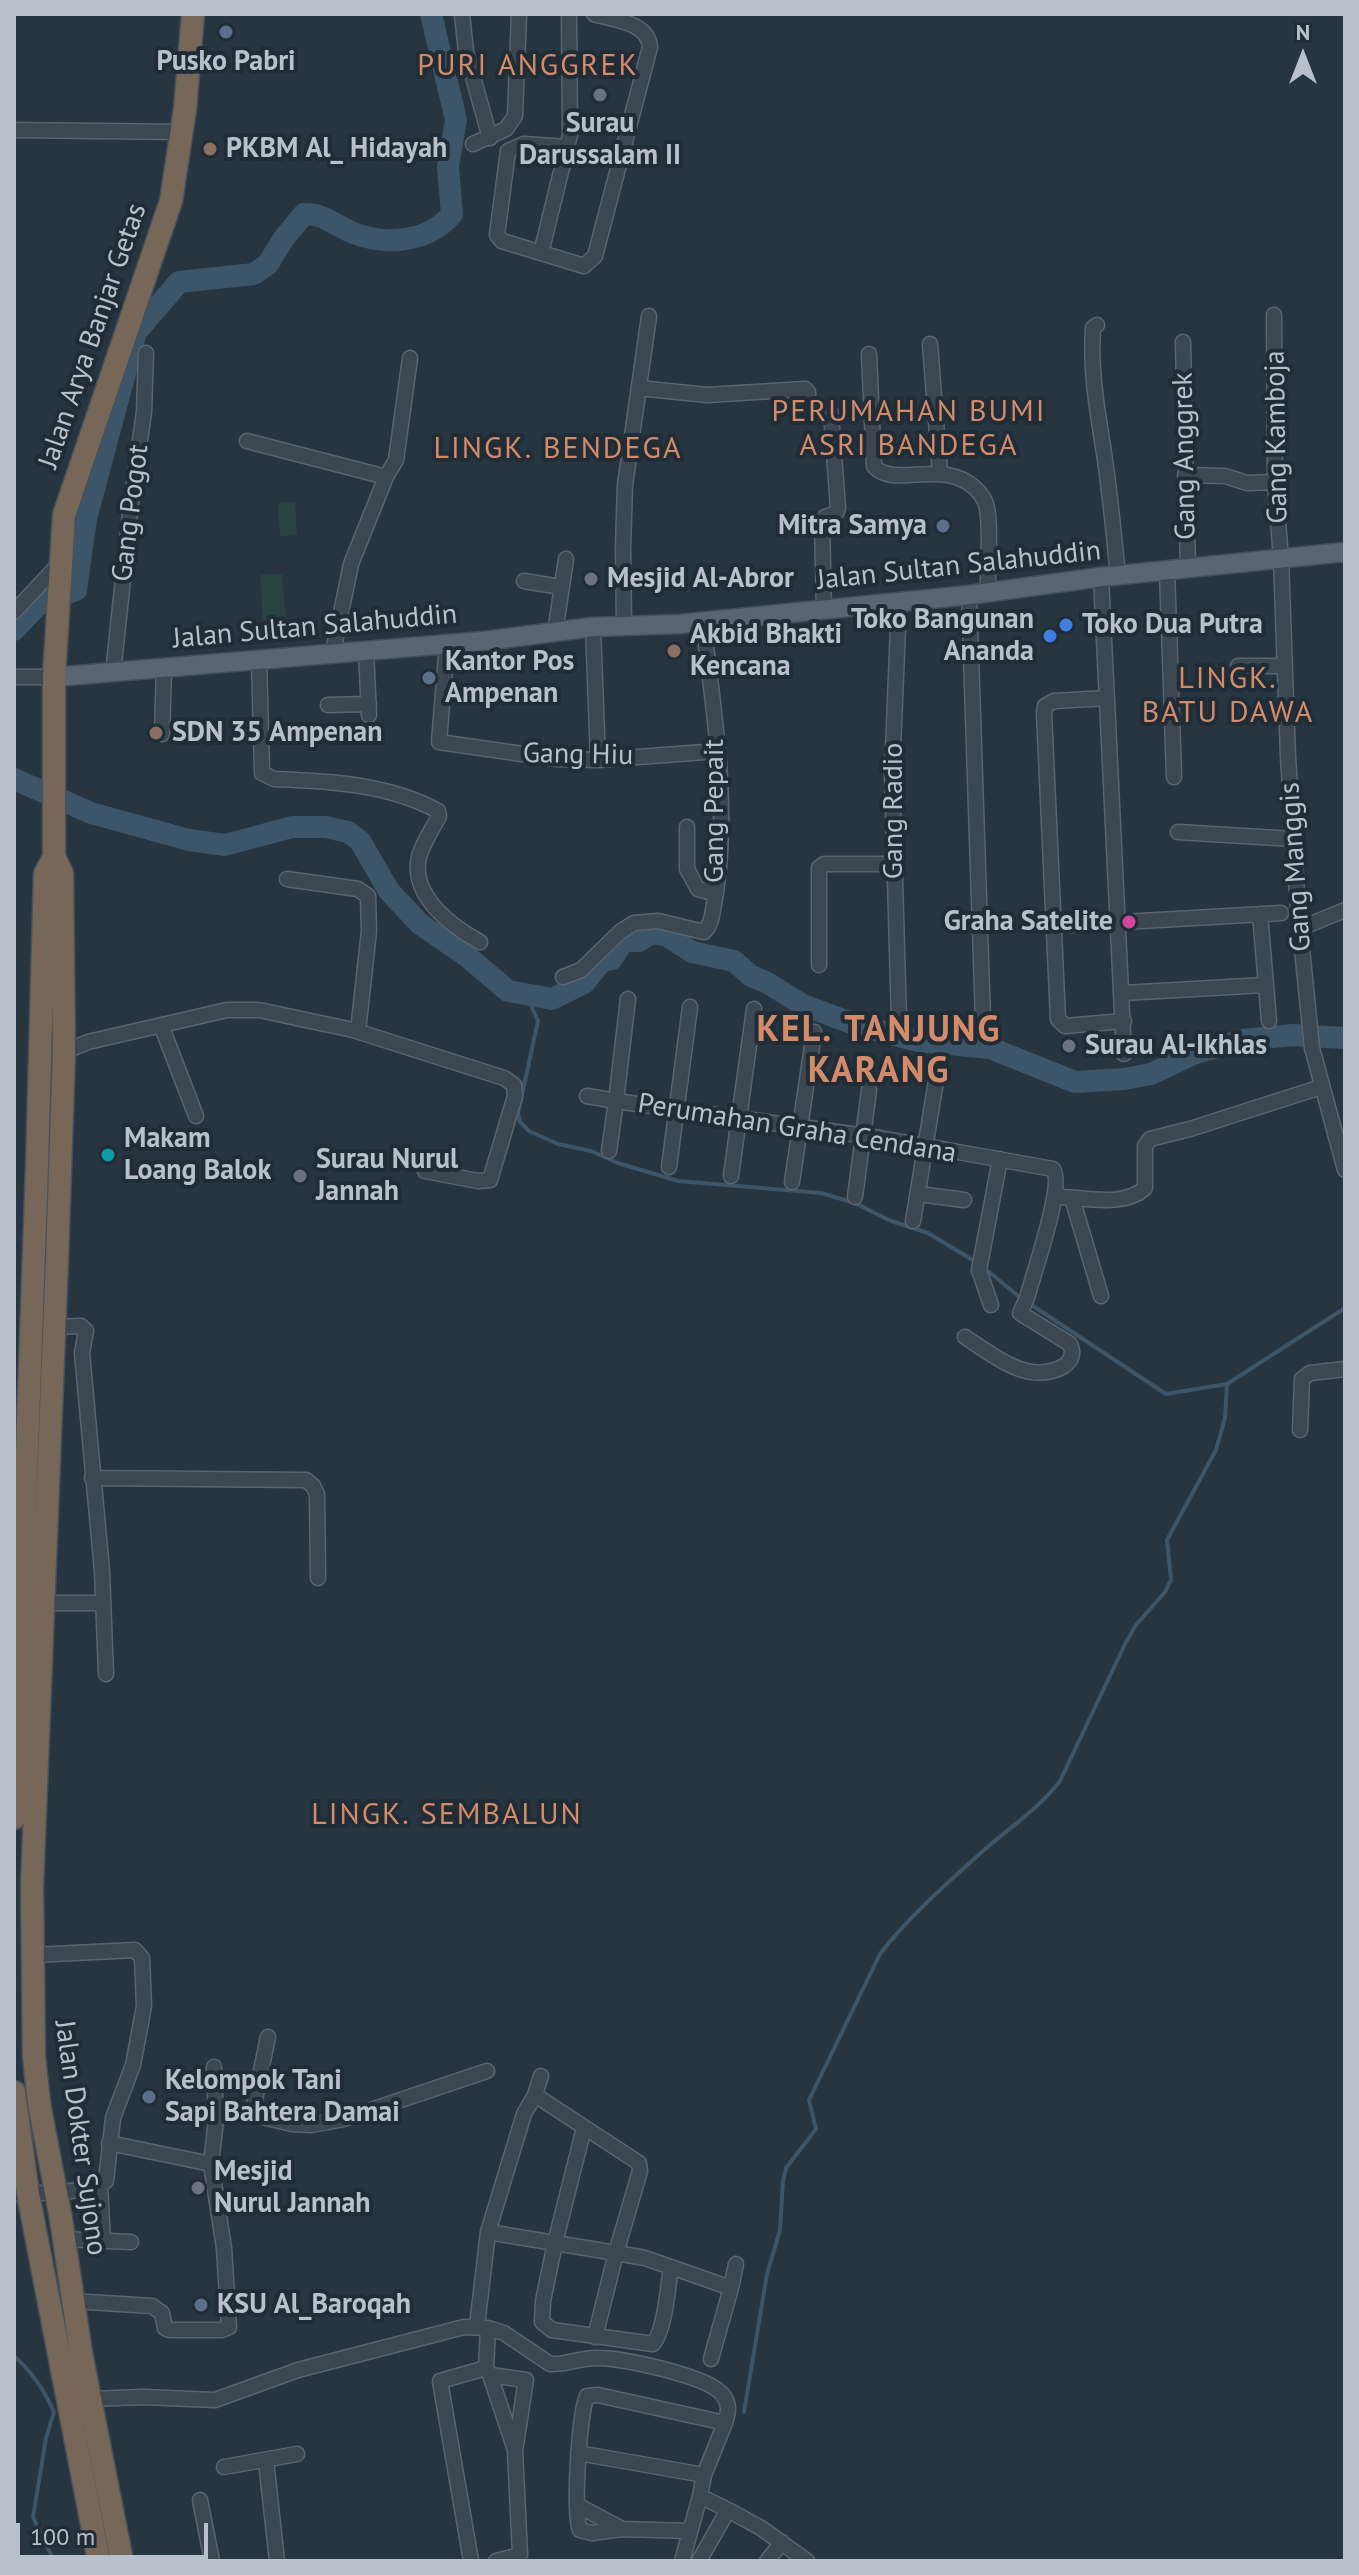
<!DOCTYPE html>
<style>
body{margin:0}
#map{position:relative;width:1359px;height:2575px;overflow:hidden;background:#273541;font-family:"PT Sans",sans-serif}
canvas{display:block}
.frame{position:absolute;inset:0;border:16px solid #b8c1cb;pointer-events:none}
.north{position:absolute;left:1263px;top:16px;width:80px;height:80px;-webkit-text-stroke:6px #202c36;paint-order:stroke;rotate:0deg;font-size:22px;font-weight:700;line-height:32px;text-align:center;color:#b8c1cb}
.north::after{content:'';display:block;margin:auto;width:28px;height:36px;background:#b8c1cb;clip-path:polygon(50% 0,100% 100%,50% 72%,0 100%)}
.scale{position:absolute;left:16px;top:2523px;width:192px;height:36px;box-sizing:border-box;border:4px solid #b8c1cb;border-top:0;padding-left:10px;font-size:24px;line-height:28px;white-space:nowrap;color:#b8c1cb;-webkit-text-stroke:6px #202c36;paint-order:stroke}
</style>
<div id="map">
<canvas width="1359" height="2575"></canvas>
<div class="frame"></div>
<div class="north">N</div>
<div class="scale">100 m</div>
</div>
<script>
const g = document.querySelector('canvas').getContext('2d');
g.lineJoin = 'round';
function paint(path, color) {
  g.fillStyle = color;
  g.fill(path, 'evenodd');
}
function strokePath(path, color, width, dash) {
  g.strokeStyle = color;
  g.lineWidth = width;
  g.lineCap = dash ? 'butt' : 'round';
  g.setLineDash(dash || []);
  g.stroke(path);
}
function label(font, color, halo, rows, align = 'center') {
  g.font = font + ' "PT Sans",sans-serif';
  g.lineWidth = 8;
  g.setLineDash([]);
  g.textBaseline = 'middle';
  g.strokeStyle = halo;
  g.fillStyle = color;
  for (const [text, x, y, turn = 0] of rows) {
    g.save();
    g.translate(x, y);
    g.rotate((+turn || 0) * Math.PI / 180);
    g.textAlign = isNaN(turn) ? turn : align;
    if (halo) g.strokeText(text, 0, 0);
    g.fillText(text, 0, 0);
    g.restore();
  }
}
paint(new Path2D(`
 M295,502l2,33 -17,1 -2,-33z
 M282,574l4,45 -23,2 -3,-46z`), '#294242');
strokePath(new Path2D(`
 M527,996l11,25 -20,92 2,9 9,9 29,13 33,7 27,12 60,18 143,12 34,10 36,18 37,12 48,29
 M983,1267l39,32
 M1030,1304l136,90 61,-10
 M14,2356c19,17 30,34 40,56l-8,26 -13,79 21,44
 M744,2412l23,-138 13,-44 3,-49 3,-13 30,-39 -7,-29 71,-146c29,-38 75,-78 111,-110 24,-20 50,-38 69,-63l66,-139 10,-17 29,-33 6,-12 -4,-40 49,-90 9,-32 2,-34 118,-76`), '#3d5569', 4);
strokePath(new Path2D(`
 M14,630l25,-26 37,-14 10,-71 50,-187 43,-50 75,-8 14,-10 16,-26 20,-24c18,-1 31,11 47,18 33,14 77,11 101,-18l-4,-47 8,-47 -25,-106
 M14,779l77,34 98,27 36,5 67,-18h34l22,5 12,9 29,50 31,33 48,33 40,34 44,8 32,-16 18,-22 10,-2 11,-18h16l12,-8 15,2 26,17 42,9 17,15 15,6 37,23 54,20 61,16 72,7 85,34 49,-3 27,-5 42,-20 50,-14 50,-5 52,3`), '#3d5569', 22);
const minor = new Path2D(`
 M462,14l4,38 24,86
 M14,130l168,2
 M473,144l33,-15 9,-13 4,-102
 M568,147l-44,-3 -16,7 -11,84 5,6 82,25 11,-10 55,-209c-2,-25 -36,-27 -56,-33
 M541,253l29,-118 -1,-121
 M1274,315l1,167 6,77 7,198 10,152 14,139 33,122
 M1097,325l-4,3c-4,53 9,102 15,155 4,31 7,62 10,94
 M1183,342l5,227
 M930,344l10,129
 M869,354l5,112c19,23 69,-8 101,22 4,4 9,10 11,16 6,22 1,64 2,89
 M639,388l68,7 98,-6 3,3v22l23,-1 7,95 -2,5 -11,4 -3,6 2,87
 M247,441l139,36
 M1185,475l40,1 22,7 28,-1
 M1167,570l7,207
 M1101,577l23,477
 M524,581l37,6
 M969,595l14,425
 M899,603l-7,170 7,247
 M14,612l45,-48
 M624,626l-1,-79 2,-62 24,-169
 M593,627l5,133
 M555,633l11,-74
 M447,644l-8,98 118,17 41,1 120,-9
 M366,651l3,64
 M333,652l18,-88 35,-87 10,-17 14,-102
 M259,659l3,114 12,6c55,2 115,5 164,32l1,5c-7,14 -19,31 -21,46 -4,37 35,65 62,80
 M1238,666h47
 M113,673l18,-169 13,-92 2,-59
 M14,677h40
 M1107,698l-53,3 -9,5 -1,7 14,306 7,7 59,-5
 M328,705l41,-1
 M162,734l2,-66
 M687,827v42l11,20 18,5
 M1178,832l115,7
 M287,879l71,10 10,7 1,35 -11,100
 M1260,914l9,107
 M1054,926l227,-13
 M1301,928l44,-18
 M819,965v-97l5,-4h70
 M563,977l18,-7 39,-38 14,-9 24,-2 46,11c8,-8 8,-18 10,-28 17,-93 0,-190 -11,-282
 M1123,993l142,-8
 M628,999l-12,102 264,37 173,31c12,16 -20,105 -26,129l-7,15 50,31c4,9 2,16 -6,22 -35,20 -70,-10 -99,-29
 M161,1025l35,91
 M64,1052l24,-10 139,-32h32l94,20 151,48 10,7 1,11 -25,84 -12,1 -53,-10
 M587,1096l29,5 -7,50
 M669,1167l21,-160
 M731,1176l23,-167
 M792,1182l22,-150
 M919,1194l45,6
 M1057,1194l5,3c25,1 63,10 83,-9v-42l5,-7 40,-10 131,-42
 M855,1197l14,-107
 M1072,1198l29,98
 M913,1221l23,-140
 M991,1305l-12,-35 21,-111
 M54,1327l27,-1 5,5 -4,22 20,218 4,103
 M1300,1430l2,-51 8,-6 35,-4
 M92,1478l214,2 7,6 4,8 1,84
 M43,1603h60
 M535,2095l6,-19
 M216,2106l76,18 19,1 33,-6 143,-48
 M252,2114l16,-77
 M584,2128l-29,115 -12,58 -1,21 10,8 101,14c12,-14 15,-58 18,-77
 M109,2143l102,21
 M100,2186l3,55
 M14,2194c21,-1 77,0 92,-13l7,-63 20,-53 11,-59 -2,-48 -7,-8 -101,5
 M488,2232l128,21 -21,84
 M63,2239l68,3
 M731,2288l5,-24
 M72,2301l80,5 10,7 3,15 4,2h53l7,-3 -5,-79 -13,-84 5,-44 -2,-53
 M477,2326l11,-94 36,-118 11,-19 104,68 1,8 -24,82 29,5 86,30 -20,71
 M488,2328l-2,40 4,7 36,5 -11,71 5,104 -24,6
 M490,2375l24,72
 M90,2399l53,-2 72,3 83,-30 166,-43 24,1 16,5 46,31c17,1 32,-7 49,-6 24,0 108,18 123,36 8,10 7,17 3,29
 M578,2453l126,22
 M266,2461l11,100
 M224,2467l73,-13
 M200,2500l12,61
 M577,2505l45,24
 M689,2531l-67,-2 -30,4 -12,-3c-7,-19 -1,-116 7,-134l11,-1 127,28 -21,52 -4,21
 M471,2561l-31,-180 46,-13
 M682,2561l18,-65 28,14
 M699,2561l29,-51 33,18 46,33
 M767,2561l15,-19`);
const major = new Path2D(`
 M54,677l430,-36 109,-14 87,-3 289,-29 132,-18 244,-25`);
const highway = new Path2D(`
 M14,1818l23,-651 8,-293 9,-17
 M14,2092l14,102 71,367
 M122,2561l-41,-208 -20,-134 -22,-116 -5,-47 -2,-170 25,-627 7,-207 -2,-179 -8,-16v-180l10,-162 107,-314 14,-92 8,-95`);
strokePath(minor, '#59646e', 17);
strokePath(major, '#45505a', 21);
strokePath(highway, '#46515b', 25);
strokePath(minor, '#3b4751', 14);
strokePath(major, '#596671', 18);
strokePath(highway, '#776758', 22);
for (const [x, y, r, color] of [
 [226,32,8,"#5c6f8a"],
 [600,95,8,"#6b7280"],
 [210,149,8,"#8d6e63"],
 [943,526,8,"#5c6f8a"],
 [591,579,8,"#6b7280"],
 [1066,625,8,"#3f7fe0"],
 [1050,636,8,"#3f7fe0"],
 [674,651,8,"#8d6e63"],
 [429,678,8,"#5c6f8a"],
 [156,733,8,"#8d6e63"],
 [1129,922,8,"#d1479c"],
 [1069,1046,8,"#6b7280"],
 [108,1155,8,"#0f9aa8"],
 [300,1176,8,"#6b7280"],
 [149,2097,8,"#5c6f8a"],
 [198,2188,8,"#6b7280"],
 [201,2305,8,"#5c6f8a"]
]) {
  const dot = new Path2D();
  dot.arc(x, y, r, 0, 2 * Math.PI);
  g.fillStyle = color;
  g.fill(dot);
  strokePath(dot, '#202c36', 3);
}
label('bold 28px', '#b8c1cb', '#202c36', [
 ["Pusko Pabri",226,62,"center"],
 ["Surau",600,124,"center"],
 ["Darussalam II",600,156,"center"],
 ["PKBM Al_ Hidayah",226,149],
 ["Mitra Samya",927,526,"right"],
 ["Mesjid Al-Abror",607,579],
 ["Toko Bangunan",1034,620,"right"],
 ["Ananda",1034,652,"right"],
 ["Toko Dua Putra",1082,625],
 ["Akbid Bhakti",690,635],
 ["Kencana",690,667],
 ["Kantor Pos",445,662],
 ["Ampenan",445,694],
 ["SDN 35 Ampenan",172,733],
 ["Graha Satelite",1113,922,"right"],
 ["Surau Al-Ikhlas",1085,1046],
 ["Makam",124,1139],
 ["Loang Balok",124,1171],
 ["Surau Nurul",316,1160],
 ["Jannah",316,1192],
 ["Kelompok Tani",165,2081],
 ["Sapi Bahtera Damai",165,2113],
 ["Mesjid",214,2172],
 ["Nurul Jannah",214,2204],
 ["KSU Al_Baroqah",217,2305]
], 'left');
label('28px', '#b8c1cb', '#202c36', [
 ["Jalan Arya Banjar Getas",93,336,-71],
 ["Gang Kamboja",1277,437,-91],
 ["Gang Anggrek",1185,456,-91],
 ["Gang Pogot",131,513,-83],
 ["Jalan Sultan Salahuddin",959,566,-6],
 ["Jalan Sultan Salahuddin",315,627,-5],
 ["Gang Hiu",578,755,1],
 ["Gang Pepait",715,811,-90],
 ["Gang Radio",894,811,-90],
 ["Gang Manggis",1296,867,-94],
 ["Perumahan Graha Cendana",797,1129,9],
 ["Jalan Dokter Sujono",80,2138,82]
]);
g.letterSpacing = '2px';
label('30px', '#d48b6a', '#202c36', [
 ["PURI ANGGREK",528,66],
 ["PERUMAHAN BUMI",909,412],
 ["ASRI BANDEGA",909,446],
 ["LINGK. BENDEGA",558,449],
 ["LINGK.",1228,679],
 ["BATU DAWA",1228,713],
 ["LINGK. SEMBALUN",447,1815]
]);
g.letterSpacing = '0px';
g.letterSpacing = '2px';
label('bold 36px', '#d48b6a', '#202c36', [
 ["KEL. TANJUNG",879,1031],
 ["KARANG",879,1072]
]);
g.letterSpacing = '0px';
</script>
